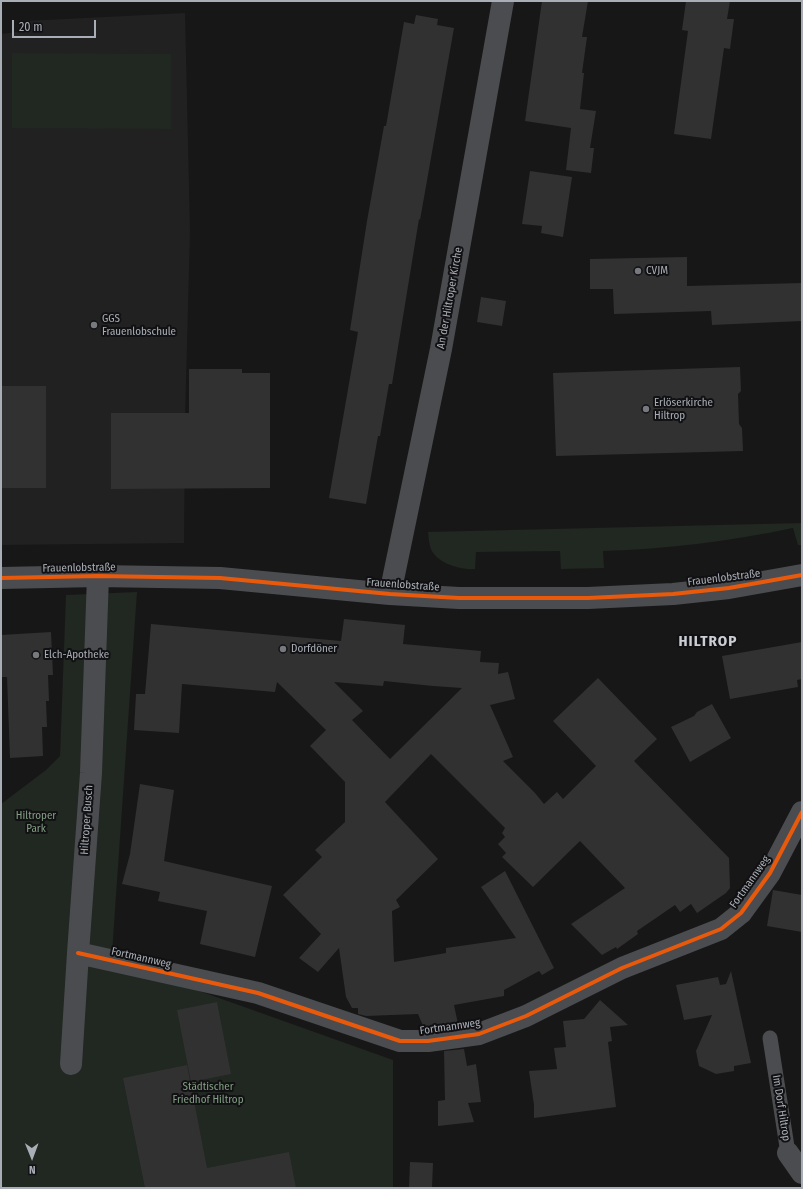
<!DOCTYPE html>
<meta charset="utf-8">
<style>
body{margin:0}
#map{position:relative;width:803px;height:1189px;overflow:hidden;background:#171717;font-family:"Fira Sans Condensed",sans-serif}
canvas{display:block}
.frame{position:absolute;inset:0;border:2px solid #a9aeb6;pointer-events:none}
.north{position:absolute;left:12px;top:1137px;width:40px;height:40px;-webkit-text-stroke:3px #111113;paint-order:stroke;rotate:179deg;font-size:11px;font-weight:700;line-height:16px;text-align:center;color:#a9aeb6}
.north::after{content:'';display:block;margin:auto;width:14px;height:18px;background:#a9aeb6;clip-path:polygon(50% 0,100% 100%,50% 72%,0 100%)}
.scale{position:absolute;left:12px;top:20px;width:84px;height:18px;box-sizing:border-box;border:2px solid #a9aeb6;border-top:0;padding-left:5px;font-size:12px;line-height:14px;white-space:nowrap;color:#a9aeb6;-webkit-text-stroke:3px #111113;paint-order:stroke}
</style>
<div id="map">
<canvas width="803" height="1189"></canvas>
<div class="frame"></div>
<div class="north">N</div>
<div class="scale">20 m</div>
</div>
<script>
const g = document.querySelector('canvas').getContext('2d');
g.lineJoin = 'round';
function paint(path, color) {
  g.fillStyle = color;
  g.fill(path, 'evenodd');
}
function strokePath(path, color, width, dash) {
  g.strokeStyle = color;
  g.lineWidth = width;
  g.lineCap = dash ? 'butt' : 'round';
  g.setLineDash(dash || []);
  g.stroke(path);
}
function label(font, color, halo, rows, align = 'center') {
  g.font = font + ' "Fira Sans Condensed",sans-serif';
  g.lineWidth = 4;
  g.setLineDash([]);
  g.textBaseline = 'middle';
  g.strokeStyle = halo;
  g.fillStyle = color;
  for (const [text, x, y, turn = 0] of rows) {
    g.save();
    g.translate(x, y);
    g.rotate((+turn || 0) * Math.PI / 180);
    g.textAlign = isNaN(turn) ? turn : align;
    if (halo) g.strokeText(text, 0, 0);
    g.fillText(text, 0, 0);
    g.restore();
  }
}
paint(new Path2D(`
 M185,13l5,218 -5,188 -1,124 -183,2v-511l23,-3 1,-10z`), '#212122');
paint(new Path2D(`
 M12,53l159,1v75l-159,-1z
 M802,523v22h-4l-5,-17c-62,13 -125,21 -190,23l1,17 -43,1 -1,-18 -84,1 -1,17c-12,1 -33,-4 -41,-15 -5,-6 -5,-14 -6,-22z
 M137,592l-26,376 80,20 202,72v128h-392v-384l45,-34 14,-14 6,-161z`), '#212721');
paint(new Path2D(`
 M542,1h46l-6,36h5l-5,36h2l-4,36 16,2 -6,37h4l-3,25 -25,-3 5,-42 -46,-7z
 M686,1h44l-3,18h7l-4,30 -6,-1 -13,91 -37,-5 14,-103 -6,-1z
 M416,15l22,4 -1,6 17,3 -34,192 -1,-1 -27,165h-3l-9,52h-2l-12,68 -37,-6 29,-166 -8,-2 17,-109 17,-95h2l18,-104 10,2z
 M530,171l42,6 -9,60 -22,-4 1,-7 -20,-2z
 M687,257v29l115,-3v38l-90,4 -1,-14 -97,3 -1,-25h-23v-30z
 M481,297l25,4 -4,25 -25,-4z
 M740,367l1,24 -3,3 1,30 3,4 1,23 -187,5 -3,-83z
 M189,369h53v4h28v115l-159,1v-76h78z
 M1,386h45v102h-45z
 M344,619l61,6 -2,19 78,7 -1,11 19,1 -1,11 10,-2 7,27 -25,6 23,52 -10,4 32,32 9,11 13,-12 6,7 33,-33 -43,-45 45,-43 59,61 -23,22 95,97 1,30 -4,5 -29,20 -6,-9 -11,8 -5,-7 -38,26 1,3 -21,15 -1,-2 -14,8 -31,-31 54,-36 -45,-47 -47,46 -31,-30 4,-4 -8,-9 7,-7 -3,-4 3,-5 -74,-74 -46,48 53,57 -42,41 4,7 -8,4 2,51 52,-9v-5l70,-10 -35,-51 24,-16 49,97 -12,7 -3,-4 -35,19v6l-50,9 4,19 -34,4 -6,-14 -52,2 -8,-2v-6h-6l-6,-11 -7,-49 -21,24 -19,-14 22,-24 -38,-39 39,-38 -7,-7 30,-28v-40l-35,-36 16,-16 -49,-48 -2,10 -93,-8 -3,49 -45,-3 2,-36h9l6,-70 190,17zM384,681l49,5 29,2 -72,71 -38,-39 11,-9 -29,-29 49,4z
 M51,632l2,43h-5l1,26h-3l1,26h-5l1,29 -33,2 -3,-81h-6v-42z
 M802,642v37l-5,1 1,7 -68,12 -8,-43z
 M712,704l19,34 -41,24 -19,-35 23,-11 3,-4z
 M140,784l34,6 -10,71 108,25 -17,71 -55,-13 7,-33 -49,-10 2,-9 -38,-8 8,-30z
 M773,890l29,5v37l-35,-6z
 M731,971l20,92 -17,3v5l-18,3 -17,-8 -3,-15 16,-36 -28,5 -8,-35 42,-8 2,8 6,-1z
 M600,1000l28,25 -18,2 2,14 -4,1 8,65 -82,11v-13l-5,-34 28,-2 -3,-21 12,-1 -3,-26 21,-2z
 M217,1002l14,72 -40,8 -14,-72z
 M464,1049l3,17 9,-2 5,38 -13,1 6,19 -36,4v-25l7,-1 -1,-49z
 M187,1065l20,103 82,-16 7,36h-151l-22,-110z
 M410,1162l23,1 -1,25h-23z`), '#313132');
strokePath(new Path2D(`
 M770,1038l18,115`), '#4b4c4f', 15);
strokePath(new Path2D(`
 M1,578l97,-2 122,2 170,16 69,4h129l85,-4 56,-6 73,-13
 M390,594l51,-245 62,-348
 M78,953l180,40 142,48h28l51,-7 47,-18 96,-48 99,-39 20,-16 29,-40 32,-61
 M71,1064l7,-111 13,-180 7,-197
 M788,1153l14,20`), '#4b4c4f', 22);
strokePath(new Path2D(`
 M1,578l97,-2 122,2 170,16 69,4h129l85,-4 56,-6 73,-13
 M78,953l180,40 142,48h28l51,-7 47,-18 96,-48 99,-39 20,-16 29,-40 32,-61`), '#e8590c', 4);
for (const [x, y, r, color] of [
 [638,271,4,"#76797e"],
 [94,325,4,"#76797e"],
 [646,409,4,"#76797e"],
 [283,649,4,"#76797e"],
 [36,655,4,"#76797e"]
]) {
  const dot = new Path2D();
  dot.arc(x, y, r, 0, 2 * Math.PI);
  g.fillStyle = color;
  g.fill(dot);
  strokePath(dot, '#111113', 1.5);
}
label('11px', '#a9aeb6', '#111113', [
 ["CVJM",646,271],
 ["GGS",102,319],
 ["Frauenlobschule",102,332],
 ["Erlöserkirche",654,403],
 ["Hiltrop",654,416],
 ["Dorfdöner",291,649],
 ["Elch-Apotheke",44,655]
], 'left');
label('11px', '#a9aeb6', '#111113', [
 ["An der Hiltroper Kirche",450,298,-80],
 ["Frauenlobstraße",79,568,-1],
 ["Frauenlobstraße",724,578,-7],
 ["Frauenlobstraße",403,585,4],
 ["Hiltroper Busch",87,820,-86],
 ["Fortmannweg",750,882,-55],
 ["Fortmannweg",141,958,13],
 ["Fortmannweg",450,1027,-8],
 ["Im Dorf Hiltrop",781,1108,81]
]);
label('11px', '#839f83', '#111113', [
 ["Hiltroper",36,816],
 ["Park",36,829],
 ["Städtischer",208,1087],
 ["Friedhof Hiltrop",208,1100]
]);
g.letterSpacing = '1px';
label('bold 15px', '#cacdd3', '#111113', [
 ["HILTROP",708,642]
]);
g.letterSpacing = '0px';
</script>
